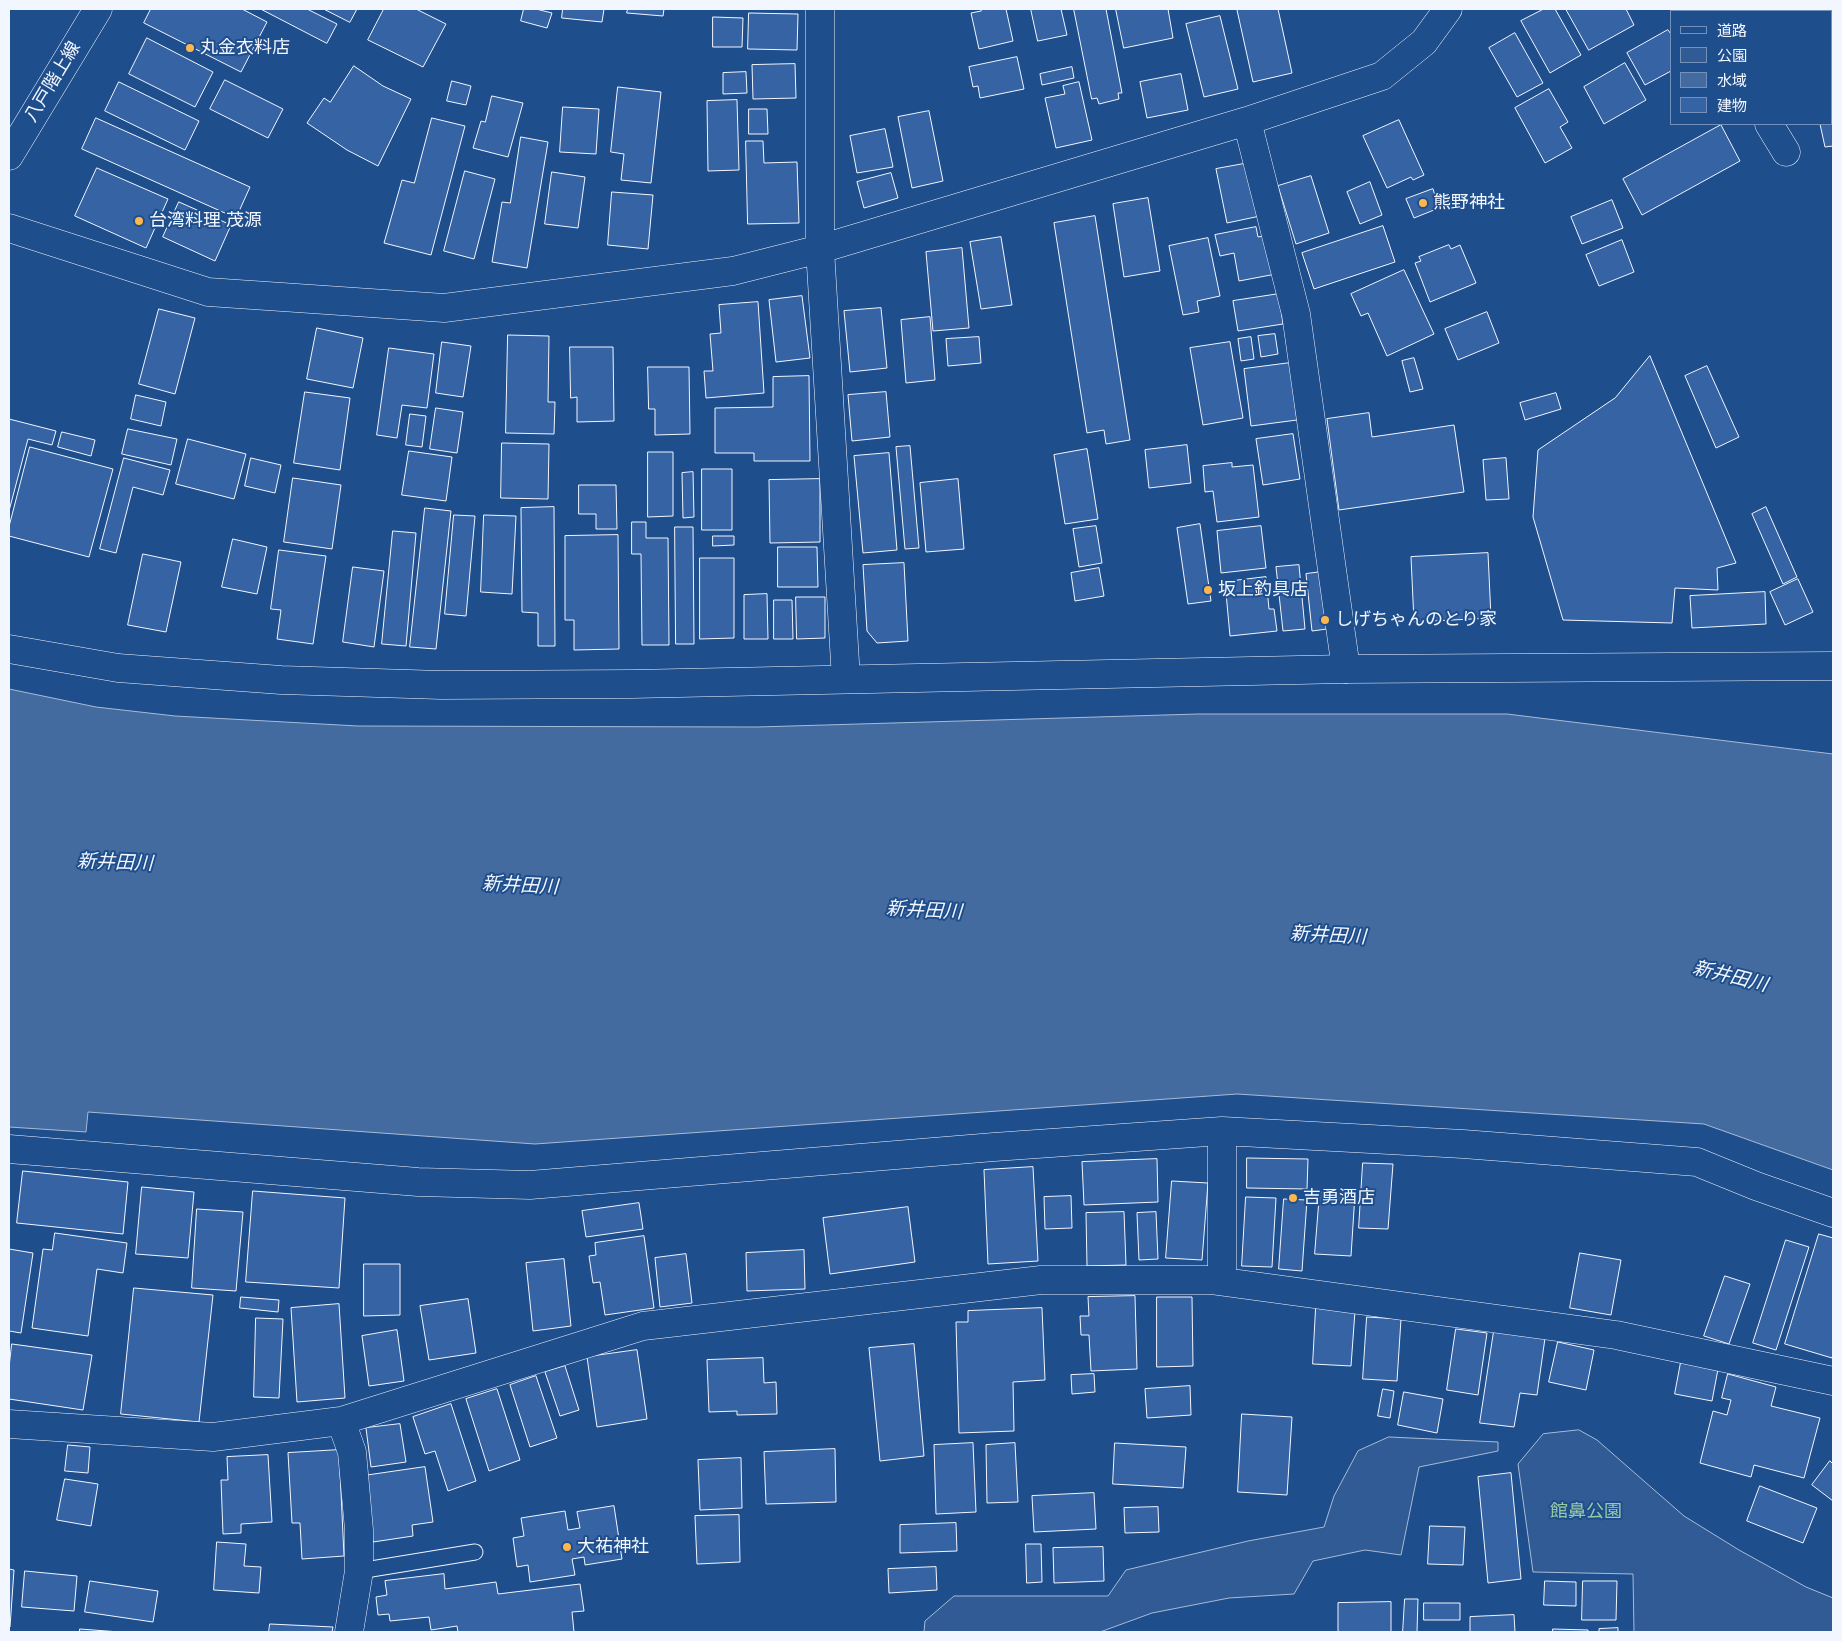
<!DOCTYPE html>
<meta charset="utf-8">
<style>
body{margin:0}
#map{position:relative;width:1842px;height:1641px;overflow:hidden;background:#1f4e8c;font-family:Helvetica,"Noto Sans JP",sans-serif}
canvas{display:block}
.frame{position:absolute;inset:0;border:10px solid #f2f6ff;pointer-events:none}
.legend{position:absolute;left:1670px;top:10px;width:162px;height:115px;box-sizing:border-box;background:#1f4e8c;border:1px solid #7391ba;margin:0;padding:6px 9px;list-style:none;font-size:15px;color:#f2f6ff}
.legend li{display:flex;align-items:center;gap:10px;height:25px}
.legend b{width:25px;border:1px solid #7391ba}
</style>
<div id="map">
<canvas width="1842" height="1641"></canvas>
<div class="frame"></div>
<ul class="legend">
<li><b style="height:6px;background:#1f4e8c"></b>道路</li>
<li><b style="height:14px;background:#305b95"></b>公園</li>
<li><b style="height:14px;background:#446ba0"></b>水域</li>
<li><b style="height:14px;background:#3563a3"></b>建物</li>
</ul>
</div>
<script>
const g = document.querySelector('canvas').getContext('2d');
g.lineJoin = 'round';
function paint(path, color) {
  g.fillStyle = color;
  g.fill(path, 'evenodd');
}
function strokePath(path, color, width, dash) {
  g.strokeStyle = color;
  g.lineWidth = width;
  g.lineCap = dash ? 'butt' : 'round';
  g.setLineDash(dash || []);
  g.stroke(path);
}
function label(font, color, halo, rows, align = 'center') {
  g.font = font + ' Helvetica,"Noto Sans JP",sans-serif';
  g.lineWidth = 4;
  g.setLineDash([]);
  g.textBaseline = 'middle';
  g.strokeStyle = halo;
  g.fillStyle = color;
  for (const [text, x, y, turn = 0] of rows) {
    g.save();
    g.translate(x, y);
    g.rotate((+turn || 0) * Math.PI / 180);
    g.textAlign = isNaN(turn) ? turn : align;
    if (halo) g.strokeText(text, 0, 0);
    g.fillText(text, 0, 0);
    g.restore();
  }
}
const green = new Path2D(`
 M1579,1430l18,10 87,76 55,34 67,37 27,11v34h-199l-1,-58 -100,-2 -15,-108 25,-30z
 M1389,1437l109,5v9l-79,16 -18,88 -36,-5 -52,11 -19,33 -65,4 -77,15 -52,19h-176l1,-11 29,-25h154l18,-26 122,-29 76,-14 10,-31 24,-45z`);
paint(green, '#305b95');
strokePath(green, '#a8bbd7', 1);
const water = new Path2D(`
 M9,689l87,18 79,9 183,10 399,1 441,-13h309l326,40v416l-129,-46 -467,-30 -702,50 -447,-32 -2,20 -77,-5z`);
paint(water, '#446ba0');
strokePath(water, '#a8bbd7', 1);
const building = new Path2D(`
 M151,9h91l25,13 -26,50 -97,-49z
 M261,9h46l30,15 -10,19z
 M324,9h33l-7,13z
 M384,9h32l30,15 -23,43 -55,-27z
 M524,9h12l16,4 -5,15 -26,-7z
 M563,9h41l-2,13 -40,-4z
 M628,9h36l-1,7 -36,-3z
 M981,9h25l7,32 -34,8 -8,-36 10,-2z
 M1031,9h30l6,26 -29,6z
 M1074,9h32l16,84h-4l1,6 -20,5 -2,-6 -5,1z
 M1116,9h52l5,29 -49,10z
 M1244,9h34l14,64 -39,9 -16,-72z
 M1544,9h11l26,46 -31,18 -29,-52z
 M1566,9h60l8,16 -45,25z
 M1814,9h19v56h-2v-54h-17z
 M749,13l49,1 -1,36 -49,-1z
 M1220,16l18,73 -34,8 -18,-73z
 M713,17l30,1 -1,29h-29z
 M1668,30l3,4v37l-26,14 -18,-32z
 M1515,33l28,50 -26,14 -28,-49z
 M147,38l66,34 -18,35 -66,-33z
 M1017,57l7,32 -44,9 -2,-12 -5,1 -4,-20z
 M1625,63l21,37 -42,24 -20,-37z
 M795,64l1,34 -43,1 -1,-34z
 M354,66l29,20 28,13 -33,67 -31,-16 -40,-27 17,-25 6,4z
 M1072,67l2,11 -32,7 -2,-11z
 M746,72l1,21 -24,1v-21z
 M1181,74l7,36 -41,8 -7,-36z
 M1831,74h2v72l-8,1 -5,-23h11z
 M225,80l58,29 -15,29 -58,-29z
 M452,81l19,5 -5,19 -19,-4z
 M119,82l80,39 -14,29 -80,-39z
 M1079,82l13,58 -36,8 -11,-50 20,-4 -2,-8z
 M618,87l43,5 -10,91 -30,-3 3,-26 -13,-2z
 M1549,89l19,33 -8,5 12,21 -27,15 -30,-55z
 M492,96l31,7 -15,54 -35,-9 8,-27 4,1z
 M737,100l2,70 -31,1 -1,-70z
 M563,107l36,2 -3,45 -36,-2z
 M749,109h18l1,25h-19z
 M929,111l14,70 -31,7 -14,-71z
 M96,118l154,69 -14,31 -154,-69z
 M432,118l33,8 -34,129 -47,-12 18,-63 12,3z
 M1399,120l25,55 -11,5 -2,-3 -24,11 -24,-52z
 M1721,125l19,36 -98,54 -19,-36z
 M885,129l8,38 -36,6 -7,-37z
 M521,137l27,5 -21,126 -35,-6 10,-60 8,1z
 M746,141h17l1,22 33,-1 2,61 -51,1z
 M1249,163l11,53 -33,7 -11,-54z
 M97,168l71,31 -22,49 -71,-32z
 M465,171l30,8 -21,80 -30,-8z
 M552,172l33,5 -7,51 -33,-4z
 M891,173l7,25 -34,10 -7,-26z
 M1311,176l18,57 -33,11 -18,-58z
 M1370,182l12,33 -22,9 -13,-32z
 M1433,189l6,19 -25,10 -8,-19z
 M612,192l41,3 -5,54 -40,-4z
 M1148,198l12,73 -36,6 -11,-73z
 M1612,200l11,28 -41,16 -11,-27z
 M179,202l52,23 -16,36 -52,-24z
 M1095,216l35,224 -24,4 -2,-14 -17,3 -33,-210z
 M1383,226l12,36 -81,27 -12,-36z
 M1256,227l2,10 10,-2 8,39 -37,7 -5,-28 -14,3 -5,-21z
 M1001,237l11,68 -31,4 -11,-67z
 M1208,238l12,58 -23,5 2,11 -16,3 -14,-69z
 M1622,240l12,32 -35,14 -13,-31z
 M1449,245l2,4 9,-4 16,38 -46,19 -15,-39 6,-2 -2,-4z
 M962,248l7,80 -36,3 -7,-79z
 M1404,270l30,64 -47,22 -19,-43 -7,3 -10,-22z
 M1279,294l4,30 -45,7 -5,-30z
 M802,296l8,62 -34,4 -7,-62z
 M758,302l6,91 -58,5 -2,-27h9l-3,-37 11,-1 -2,-28z
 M881,308l6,60 -37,4 -6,-61z
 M159,309l36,9 -20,76 -36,-10z
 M1487,312l12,31 -41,17 -13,-31z
 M930,317l5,63 -29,3 -5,-63z
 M317,328l46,10 -10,50 -46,-9z
 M1275,334l3,20 -17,3 -3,-21z
 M508,335l41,1 -1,66h7l-1,32 -48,-1z
 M979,337l2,26 -33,3 -2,-27z
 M1251,337l3,22 -13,2 -3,-22z
 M442,342l29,4 -8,51 -27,-4z
 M1230,342l13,76 -40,7 -13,-77z
 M570,347h43l1,74 -37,1v-25l-6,1z
 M389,348l45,6 -7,54 -25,-3 -5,33 -20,-3z
 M1650,356l86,207 -19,5 1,22 -43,-2 -3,35 -109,-3 -30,-103 5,-67 77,-52z
 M1414,358l9,31 -13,3 -8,-31z
 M1290,363l7,57 -46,6 -7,-57z
 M1707,366l32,71 -23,11 -31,-72z
 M648,367h41l1,67 -35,1v-26h-6z
 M809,376l1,85h-56v-8h-39v-45l58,-1v-30z
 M305,392l45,6 -10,72 -46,-7z
 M886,392l4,45 -38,4 -4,-46z
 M1556,393l5,16 -36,11 -5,-17z
 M136,395l30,7 -5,24 -30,-7z
 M436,408l27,4 -6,41 -27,-4z
 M1369,413l3,24 82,-12 10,67 -125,18 -12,-91z
 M410,414l16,2 -4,31 -16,-2z
 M9,419l47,12 -4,14 -24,-6 -19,72z
 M128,429l49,10 -6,26 -49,-11z
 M62,432l33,8 -4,16 -33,-9z
 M1293,434l7,45 -37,6 -7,-46z
 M188,439l58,15 -12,45 -58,-15z
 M502,443l47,1 -1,55 -47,-1z
 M1187,445l4,38 -42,5 -4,-38z
 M910,446l9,102 -14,1 -9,-102z
 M30,447l83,22 -24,88 -80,-21v-9z
 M1087,449l11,70 -33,5 -11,-69z
 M409,451l43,6 -6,44 -44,-6z
 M648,452h25v64l-25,1z
 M889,453l8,97 -34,3 -9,-97z
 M124,458l46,12 -7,25 -30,-8 -17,66 -16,-4z
 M251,458l30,7 -6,28 -30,-7z
 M1506,458l3,41 -23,1 -3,-40z
 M1232,463v4l21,-2 6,52 -42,5 -4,-31 -8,1 -2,-26z
 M702,469h30v61h-30z
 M693,472l1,45 -11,1 -1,-45z
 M293,478l48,7 -9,64 -48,-7z
 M820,479v63l-50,1 -1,-63z
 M958,479l6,70 -38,3 -6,-69z
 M579,485h37l1,44h-21v-15h-17z
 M554,507l1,139h-17v-33l-16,-1 -1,-104z
 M1766,507l31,70 -14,7 -31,-70z
 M425,508l26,3 -15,138 -26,-2z
 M454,515l21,1 -9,100 -21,-2z
 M484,515l32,1 -4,78 -31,-2z
 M632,522h14v16h22l1,107h-27l-1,-91h-9z
 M1200,524l11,77 -23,3 -11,-76z
 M1096,526l6,37 -23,4 -6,-38z
 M1261,526l5,42 -45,5 -4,-42z
 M675,527h18l1,117h-18z
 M393,531l23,2 -10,113 -24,-2z
 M618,535l1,114 -45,1v-30h-9v-84z
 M713,536h21v9l-21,1z
 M233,539l34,8 -10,47 -35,-7z
 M778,547h39l1,40h-40z
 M279,550l47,6 -13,88 -36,-5 4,-29 -10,-1z
 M1488,553l3,65 -77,4 -3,-65z
 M143,554l38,8 -15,70 -38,-7z
 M700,558h34v80l-34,1z
 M904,563l4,78 -31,2 -10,-12 -4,-66z
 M1299,565l6,64 -22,2 -7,-64z
 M353,567l31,4 -10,76 -31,-5z
 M1099,568l5,28 -29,5 -4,-28z
 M1321,572l6,57 -15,2 -6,-57z
 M1266,577l3,32h5l3,22 -47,5 -5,-54z
 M1798,579l15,33 -28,13 -15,-33z
 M1765,592l1,32 -74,4 -2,-32z
 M767,594l1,45h-24v-44z
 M796,597h29v41l-28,1z
 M774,600h18l1,39h-19z
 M1247,1158l61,1 -1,30 -60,-1z
 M1157,1159l1,43 -74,3 -2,-43z
 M1363,1163l30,1 -5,65 -29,-1z
 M1033,1167l5,94 -50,3 -4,-94z
 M23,1171l105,11 -5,52 -106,-11z
 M1172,1181l36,2 -6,77 -36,-2z
 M142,1187l52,5 -6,66 -52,-4z
 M253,1191l92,7 -6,90 -93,-6z
 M1320,1192l35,2 -4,62 -36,-2z
 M1071,1196l1,32 -27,1 -1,-32z
 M1246,1197l30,1 -4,69 -30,-1z
 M1284,1199l23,1 -5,71 -23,-2z
 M639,1203l4,26 -57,8 -4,-26z
 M908,1207l7,55 -85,12 -7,-56z
 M197,1209l46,3 -7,79 -44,-3z
 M1124,1212l2,53 -39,1 -1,-53z
 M1156,1212l2,47 -19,1 -2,-47z
 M55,1233l72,10 -4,30 -26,-4 -9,67 -56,-8 11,-79 9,1z
 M1819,1234l14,4v116l-1,4 -47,-14z
 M644,1236l10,72 -49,7 -5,-33 -7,1 -4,-27 7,-1 -1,-12z
 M1786,1240l23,7 -33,103 -23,-7z
 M9,1249l24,4 -12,80 -12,-2z
 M804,1250l1,39 -58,2 -1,-38z
 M1580,1253l41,7 -10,55 -41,-7z
 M686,1254l6,49 -32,4 -5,-49z
 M564,1259l7,67 -38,5 -7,-68z
 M364,1264h36v51l-36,1z
 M1725,1276l25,8 -21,60 -25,-8z
 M134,1288l79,7 -14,127 -78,-8z
 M1135,1296l2,73 -46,2 -2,-36h-8l-1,-19h9l-1,-19z
 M241,1297l38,3 -1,12 -38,-4z
 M1157,1297h35l1,69 -36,1z
 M468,1299l8,54 -47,7 -9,-54z
 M339,1304l6,94 -48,4 -6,-94z
 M1042,1308l3,72 -32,2 1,49 -55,2 -3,-111h12v-11z
 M1316,1308l39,3 -4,55 -38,-2z
 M1367,1317l34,2 -4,62 -34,-2z
 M256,1318l27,1 -4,79 -25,-1z
 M1456,1329l31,4 -9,62 -31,-5z
 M397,1330l7,51 -35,5 -7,-50z
 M1494,1331l51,7 -8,57 -17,-2 -6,34 -34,-4z
 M1558,1342l36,8 -8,40 -37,-8z
 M12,1344l80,11 -9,55 -74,-11v-31z
 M914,1344l10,112 -44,5 -11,-113z
 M637,1350l10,69 -50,8 -10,-70z
 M763,1358l1,25 12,-1 1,32 -40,1v-4l-28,1 -2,-52z
 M1681,1362l37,7 -6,32 -37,-7z
 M565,1366l14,44 -19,6 -15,-44z
 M1094,1374l1,18 -23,2 -1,-19z
 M1728,1374l48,13 -5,19 49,12 -16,60 -50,-13 -3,12 -51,-14 13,-52 14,4 4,-15 -9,-2z
 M536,1376l21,62 -27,9 -20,-62z
 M1190,1386l1,29 -44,3 -2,-29z
 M497,1389l23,71 -31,11 -23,-72z
 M1383,1389l11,2 -4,27 -12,-2z
 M1404,1392l39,7 -6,34 -39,-8z
 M451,1404l25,77 -28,10 -13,-40 -10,3 -12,-37z
 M1242,1414l50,3 -5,78 -49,-3z
 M400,1424l6,38 -35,5 -5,-39z
 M973,1443l3,69 -40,2 -2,-69z
 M1015,1443l3,59 -31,1 -1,-58z
 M1115,1443l71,4 -3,41 -70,-4z
 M68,1445l22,2 -2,26 -23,-2z
 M835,1449l1,53 -70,2 -2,-52z
 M339,1450l5,106 -42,3 -2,-36h-8l-4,-70z
 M268,1455l4,67 -31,2v9l-18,1 -2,-54h7l-1,-23z
 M741,1458l1,50 -42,2 -2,-50z
 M1830,1461l3,3v37l-21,-16z
 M425,1467l8,55 -21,3 1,11 -40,6 -10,-66z
 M1511,1473l10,106 -33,4 -10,-106z
 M65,1479l33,5 -7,42 -34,-6z
 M1760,1486l57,22 -14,35 -56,-22z
 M1094,1493l2,36 -62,3 -2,-36z
 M614,1506l8,53 -37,6 -1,-8 -12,2 3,16 -45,7 -2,-17 -11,2 -4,-29 11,-2 -3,-18 44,-7 3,19 12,-2 -3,-16z
 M1158,1507l1,25 -34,1 -1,-25z
 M739,1515l1,47 -43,2 -2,-48z
 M956,1523l1,28 -57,2v-28z
 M1430,1526l35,1 -2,38 -35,-1z
 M217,1542l29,2 -2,22 17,1 -2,26 -45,-3z
 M1026,1544h15l1,38 -15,1z
 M1103,1547l1,34 -50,2 -1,-35z
 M936,1567l1,23 -48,3 -1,-24z
 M9,1569l5,1 -4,57h-1z
 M25,1571l52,5 -3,35 -52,-4z
 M444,1574l1,15 51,-7 2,12 82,-10 4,27 -12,1 2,20h-116l-1,-6 -26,4 -2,-13 -39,4 -1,-7 -11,1 -2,-18 11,-2 -2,-14z
 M90,1581l68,10 -5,31 -68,-10z
 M1545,1581l31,1v24l-32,-1z
 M1583,1581h34l-1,39h-34z
 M1405,1599h13l-1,33h-14z
 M1391,1602v30h-53v-29z
 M1424,1603h36v17h-36z
 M1514,1615l1,17h-45v-15z
 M270,1624l63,3 -1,5h-63z
 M1618,1628v4h-19v-3z
 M80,1629l40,3h-40z
 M1553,1629l35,1v2h-35z`);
paint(building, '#3563a3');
strokePath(building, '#f2f6ff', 1);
const lane = new Path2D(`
 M359,1571l116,-19`);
const street = new Path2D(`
 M820,9v240l26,430
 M1700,9l1,2
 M1247,121l49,193 50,355
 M1769,124l17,28
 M9,228l199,64 236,16 289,-37 87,-22 427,-128 135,-45 42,-34 24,-33
 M1222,1131v150
 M9,1149l409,33 112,3 464,-38 228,-16 241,13 234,18 59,24 77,27
 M341,1421l11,31 7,78v41l-10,61
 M9,1424l204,13 128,-16 302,-95 398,-46h169l406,55 217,46`);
const secondary = new Path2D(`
 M9,649l109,19 163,12 160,5 191,-1 714,-15 487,-3`);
const primary = new Path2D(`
 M9,156l89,-147`);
strokePath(lane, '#f2f6ff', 17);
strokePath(street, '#f2f6ff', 29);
strokePath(secondary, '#f2f6ff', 29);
strokePath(primary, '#f2f6ff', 29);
strokePath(lane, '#1f4e8c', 15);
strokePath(street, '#1f4e8c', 28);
strokePath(secondary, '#1f4e8c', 28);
strokePath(primary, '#1f4e8c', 28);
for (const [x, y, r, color] of [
 [190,48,5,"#ffb74d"],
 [1423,203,5,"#ffb74d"],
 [139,221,5,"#ffb74d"],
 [1208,590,5,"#ffb74d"],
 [1325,620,5,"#ffb74d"],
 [1293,1198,5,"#ffb74d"],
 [567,1547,5,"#ffb74d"]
]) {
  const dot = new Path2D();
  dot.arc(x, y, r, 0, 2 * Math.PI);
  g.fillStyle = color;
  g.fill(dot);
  strokePath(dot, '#1f4e8c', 2);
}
label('18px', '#f2f6ff', '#1f4e8c', [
 ["丸金衣料店",200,48],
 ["熊野神社",1433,203],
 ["台湾料理 茂源",149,221],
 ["坂上釣具店",1218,590],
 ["しげちゃんのとり家",1335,620],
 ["吉勇酒店",1303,1198],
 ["大祐神社",577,1547]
], 'left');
label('18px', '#f2f6ff', '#1f4e8c', [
 ["八戸階上線",53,82,-59]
]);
label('18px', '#97c8a6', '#1f4e8c', [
 ["館鼻公園",1586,1512]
]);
label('italic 19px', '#f2f6ff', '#1f4e8c', [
 ["新井田川",115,863,2],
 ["新井田川",520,886,3],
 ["新井田川",924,911,3],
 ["新井田川",1328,936,3],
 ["新井田川",1730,977,14]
]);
</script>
